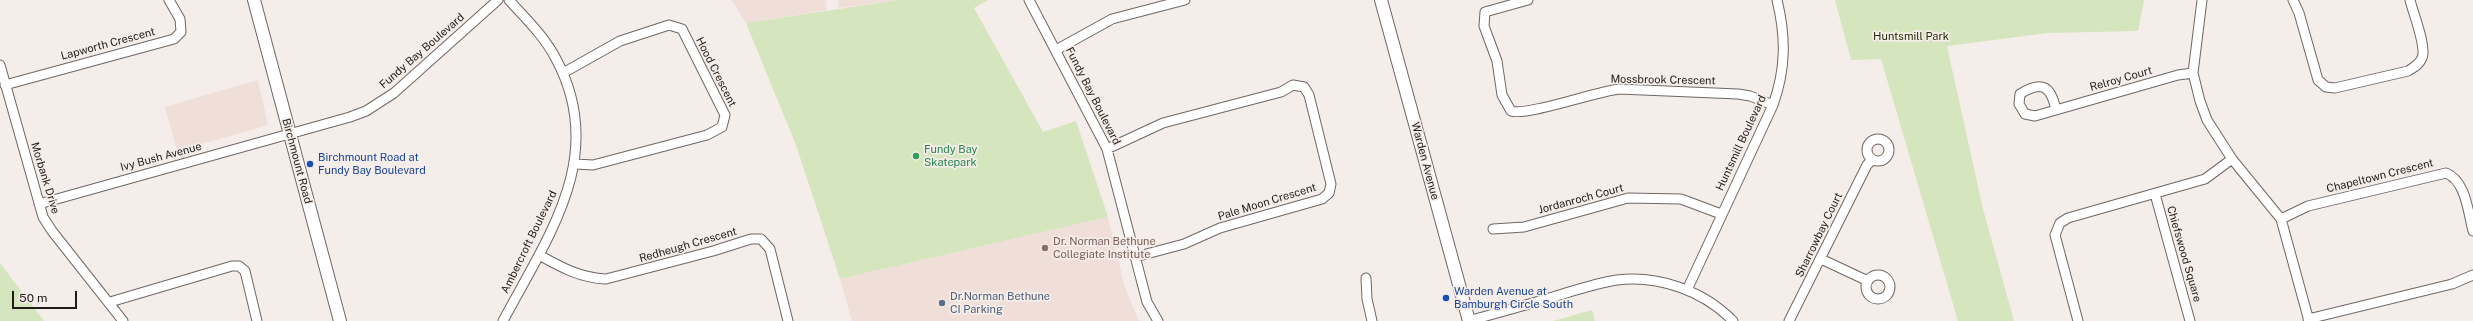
<!DOCTYPE html>
<style>
body{margin:0}
#map{position:relative;width:2473px;height:321px;overflow:hidden;background:#f5ede9;font-family:"Public Sans",sans-serif}
canvas{display:block}
.scale{position:absolute;left:12px;top:291px;width:65px;height:18px;box-sizing:border-box;border:2px solid #1f1c1a;border-top:0;padding-left:5px;font-size:12px;line-height:14px;white-space:nowrap;color:#1f1c1a;-webkit-text-stroke:3px #f5ede9;paint-order:stroke}
</style>
<div id="map">
<canvas width="2473" height="321"></canvas>
<div class="scale">50 m</div>
</div>
<script>
const g = document.querySelector('canvas').getContext('2d');
g.lineJoin = 'round';
function paint(path, color) {
  g.fillStyle = color;
  g.fill(path, 'evenodd');
}
function strokePath(path, color, width, dash) {
  g.strokeStyle = color;
  g.lineWidth = width;
  g.lineCap = dash ? 'butt' : 'round';
  g.setLineDash(dash || []);
  g.stroke(path);
}
function label(font, color, halo, rows, align = 'center') {
  g.font = font + ' "Public Sans",sans-serif';
  g.lineWidth = 3.5;
  g.setLineDash([]);
  g.textBaseline = 'middle';
  g.strokeStyle = halo;
  g.fillStyle = color;
  for (const [text, x, y, turn = 0] of rows) {
    g.save();
    g.translate(x, y);
    g.rotate((+turn || 0) * Math.PI / 180);
    g.textAlign = isNaN(turn) ? turn : align;
    if (halo) g.strokeText(text, 0, 0);
    g.fillText(text, 0, 0);
    g.restore();
  }
}
paint(new Path2D(`
 M732,0h94l1,10 -81,13z
 M838,0h60l-59,8z
 M258,80l10,45 -91,26 -12,-44z
 M1108,217l17,71 14,33h-287l-12,-42z`), '#efdfd8');
paint(new Path2D(`
 M898,0h90l-14,8 69,124 33,-11 32,96 -268,62 -44,-134 -50,-122z
 M1835,0h309l-6,31 -90,2 -101,13 36,163 31,112h-56l-77,-262 -30,1z
 M0,263l44,58h-44z
 M1592,310l3,11h-42z`), '#d5e5be');
const minor = new Path2D(`
 M1029,0l78,149 40,153 11,19
 M1528,0l-43,12 -1,14 13,35 5,34 9,16c16,5 84,-19 108,-22l119,5 12,2 23,9
 M2202,0l-9,73 7,28 7,19 25,39 49,60 28,102
 M2293,0l6,13 19,67 8,7 9,1 73,-17c6,-4 11,-6 14,-13 5,-11 -9,-45 -12,-58
 M1056,50l56,-31 73,-19
 M0,65l43,152 9,14 71,90
 M563,73l57,-32 49,-16 13,4 43,86 -3,12 -15,8 -114,30 -18,-1
 M5,85l169,-46 7,-7 -1,-13 -11,-19
 M2056,110c-5,-24 -14,-30 -36,-16l-1,10 6,10 10,2 143,-41 15,-2
 M1867 150a11 11 0 1 1 22 0a11 11 0 1 1-22 0Z
 M1107,149l56,-26 118,-31 12,-7 11,2 5,8 22,89 -2,9 -7,6 -102,29 -36,16 -49,13
 M2155,194l35,127
 M39,204l311,-87 16,-6 28,-18 104,-93
 M2281,219l27,-13 138,-33c20,8 22,39 27,58
 M1493,229l31,-2 104,-29 53,1 40,15
 M539,255c22,12 41,23 67,24l107,-28 38,-12h10l9,10 18,72
 M1821,259l47,22
 M1866 287a12 12 0 1 1 24 0a12 12 0 1 1-24 0Z
 M1366,278l1,21 5,22
 M1687,290l86,-185c13,-36 13,-68 4,-105
 M110,302l122,-36h7l6,5 12,50
 M2308,319l144,-35 21,-9
 M503,321c45,-85 106,-166 52,-264 -11,-21 -30,-39 -46,-57
 M1468,321c29,-8 59,-16 88,-25 20,-6 41,-13 61,-16 42,-5 87,11 116,41
 M1789,321l78,-156 5,-5
 M2078,321l-23,-86 5,-12 8,-5 137,-39 27,-20`);
const major = new Path2D(`
 M254,0l86,321
 M1381,0l88,321`);
strokePath(minor, '#6e6763', 11);
strokePath(major, '#6e6763', 14);
strokePath(minor, '#fff', 9);
strokePath(major, '#fff', 12);
for (const [x, y, r, color] of [
 [916,156,4,"#2e9e5b"],
 [310,164,4,"#1a4fb4"],
 [1045,248,4,"#8d6e63"],
 [1446,298,4,"#1a4fb4"],
 [942,303,4,"#5c6f8a"]
]) {
  const dot = new Path2D();
  dot.arc(x, y, r, 0, 2 * Math.PI);
  g.fillStyle = color;
  g.fill(dot);
  strokePath(dot, '#f5ede9', 1.5);
}
label('11px', '#233007', '#f5ede9', [
 ["Huntsmill Park",1911,37]
]);
label('11px', '#1f1c1a', '#f5ede9', [
 ["Lapworth Crescent",108,44,-15],
 ["Fundy Bay Boulevard",422,51,-41],
 ["Hood Crescent",716,72,63],
 ["Relroy Court",2121,79,-16],
 ["Mossbrook Crescent",1663,80,1],
 ["Fundy Bay Boulevard",1093,96,63],
 ["Huntsmill Boulevard",1741,143,-65],
 ["Ivy Bush Avenue",161,157,-15],
 ["Birchmount Road",297,161,75],
 ["Warden Avenue",1425,161,75],
 ["Chapeltown Crescent",2380,176,-14],
 ["Morbank Drive",45,178,73],
 ["Jordanroch Court",1581,199,-15],
 ["Pale Moon Crescent",1267,202,-17],
 ["Sharrowbay Court",1819,235,-64],
 ["Ambercroft Boulevard",529,242,-64],
 ["Redheugh Crescent",688,245,-16],
 ["Chiefswood Square",2184,254,74]
]);
label('11px', '#27864d', '#f5ede9', [
 ["Fundy Bay",924,150],
 ["Skatepark",924,163]
], 'left');
label('11px', '#164399', '#f5ede9', [
 ["Birchmount Road at",318,158],
 ["Fundy Bay Boulevard",318,171],
 ["Warden Avenue at",1454,292],
 ["Bamburgh Circle South",1454,305]
], 'left');
label('11px', '#785e54', '#f5ede9', [
 ["Dr. Norman Bethune",1053,242],
 ["Collegiate Institute",1053,255]
], 'left');
label('11px', '#4e5e75', '#f5ede9', [
 ["Dr.Norman Bethune",950,297],
 ["CI Parking",950,310]
], 'left');
</script>
